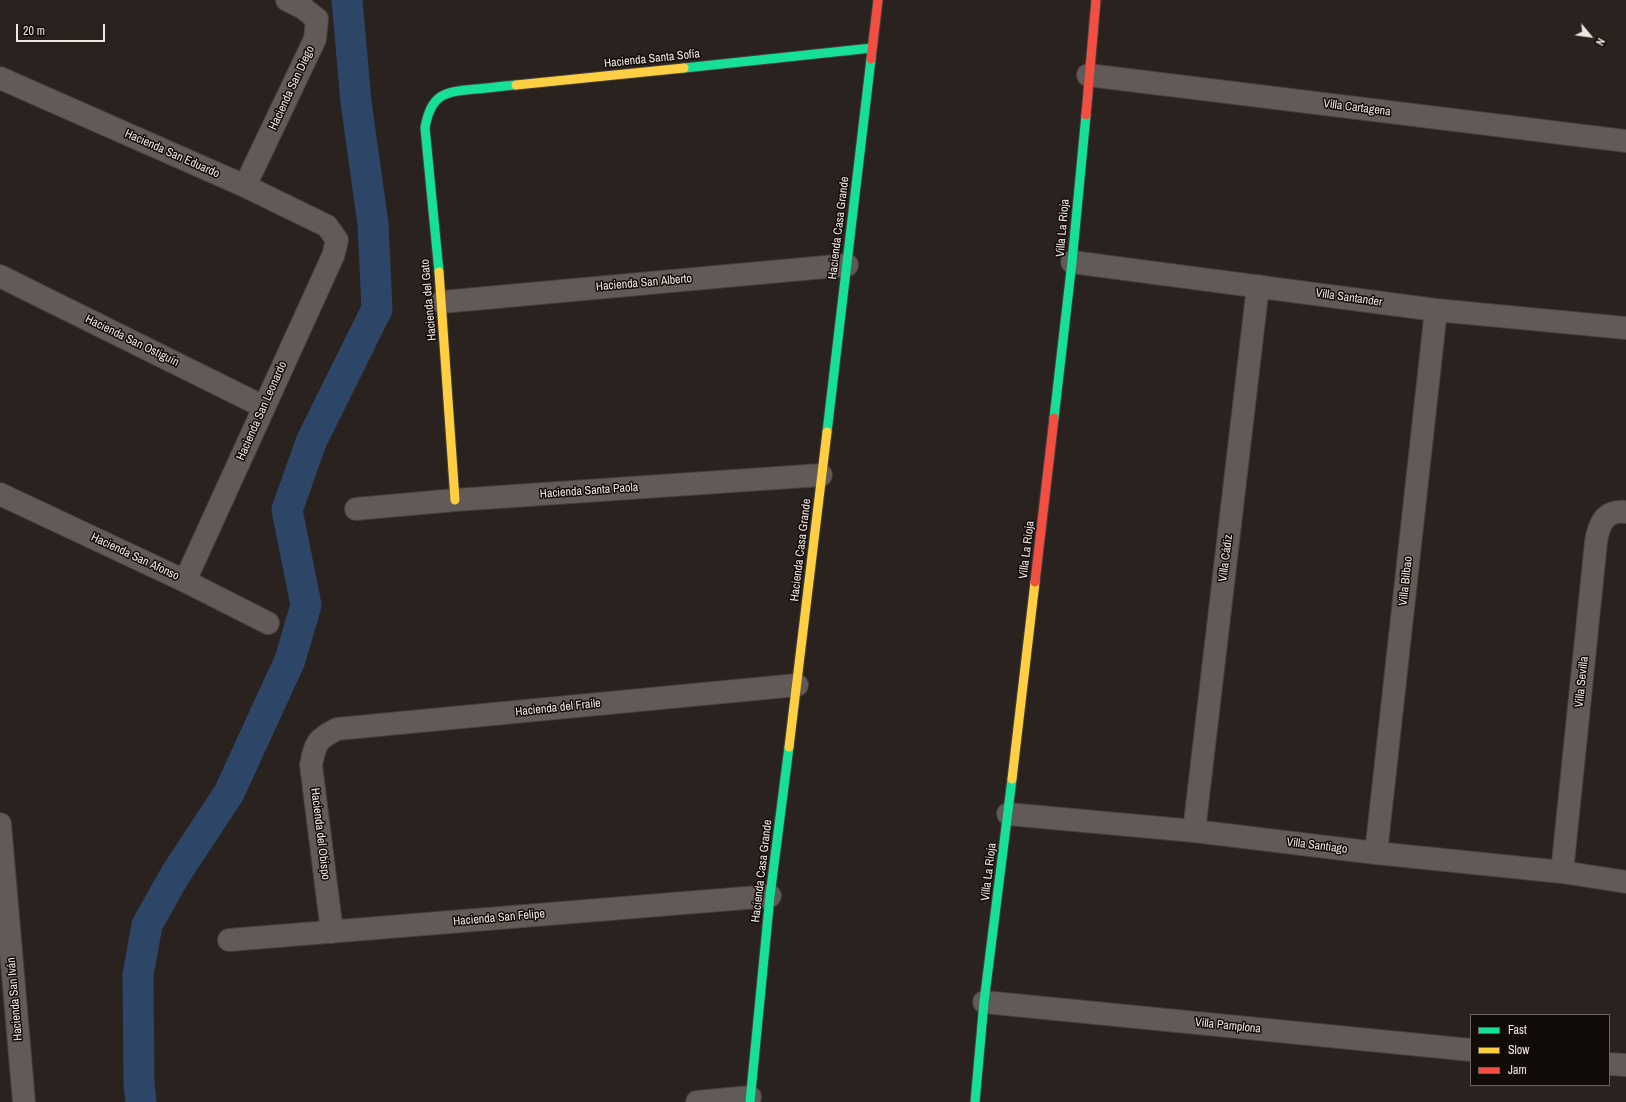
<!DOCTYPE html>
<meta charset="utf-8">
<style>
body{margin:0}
#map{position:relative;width:1626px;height:1102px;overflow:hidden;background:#2a221e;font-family:"Archivo Narrow",sans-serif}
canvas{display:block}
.legend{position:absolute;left:1470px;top:1014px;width:140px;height:72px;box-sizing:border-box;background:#120c09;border:1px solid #6b635f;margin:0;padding:5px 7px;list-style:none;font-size:12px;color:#f0e5e0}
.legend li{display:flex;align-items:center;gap:8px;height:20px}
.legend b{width:20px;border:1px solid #6b635f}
.north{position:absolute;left:1570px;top:16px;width:40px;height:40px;-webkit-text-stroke:3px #120c09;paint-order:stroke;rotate:119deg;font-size:11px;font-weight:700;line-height:16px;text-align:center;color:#f0e5e0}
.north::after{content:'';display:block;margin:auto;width:14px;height:18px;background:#f0e5e0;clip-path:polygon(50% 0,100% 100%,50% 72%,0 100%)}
.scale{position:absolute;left:16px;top:24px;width:89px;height:18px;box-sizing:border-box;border:2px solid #f0e5e0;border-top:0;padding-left:5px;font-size:12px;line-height:14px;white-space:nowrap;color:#f0e5e0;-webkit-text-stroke:3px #120c09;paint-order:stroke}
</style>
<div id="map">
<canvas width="1626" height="1102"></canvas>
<ul class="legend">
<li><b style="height:5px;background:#16e098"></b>Fast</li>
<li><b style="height:5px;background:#ffcf43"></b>Slow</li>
<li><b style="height:5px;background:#f24e42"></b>Jam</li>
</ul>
<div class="north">N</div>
<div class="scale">20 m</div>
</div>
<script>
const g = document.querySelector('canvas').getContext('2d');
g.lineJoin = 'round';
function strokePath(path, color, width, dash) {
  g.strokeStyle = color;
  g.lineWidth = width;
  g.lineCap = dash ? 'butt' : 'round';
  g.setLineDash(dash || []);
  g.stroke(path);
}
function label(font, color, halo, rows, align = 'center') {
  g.font = font + ' "Archivo Narrow",sans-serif';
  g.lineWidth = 3;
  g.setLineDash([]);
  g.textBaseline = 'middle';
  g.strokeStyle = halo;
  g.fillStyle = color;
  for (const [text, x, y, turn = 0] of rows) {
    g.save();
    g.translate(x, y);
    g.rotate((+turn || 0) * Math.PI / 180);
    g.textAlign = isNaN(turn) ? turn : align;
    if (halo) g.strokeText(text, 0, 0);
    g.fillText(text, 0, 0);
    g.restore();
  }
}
strokePath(new Path2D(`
 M141,1102l-2,-18 -1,-109 9,-50 28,-50 54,-82 61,-133 16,-55 -19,-95 24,-68 66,-133 -4,-85 -17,-122 -9,-102`), '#2d4567', 31);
const street = new Path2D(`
 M1088,75l538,66
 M0,78l245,108 82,40 10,14 -4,16 -148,325
 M245,186l70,-147 2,-20 -14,-11 -16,-8
 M1072,262l364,48 190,18
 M0,276l264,131
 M442,302l405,-37
 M0,494l185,87 83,42
 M356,509l99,-9 366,-25
 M1008,814l186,17 182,22 186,19 64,10
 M0,824l24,278
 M1194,831l64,-545
 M1376,853l60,-543
 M1562,872l34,-330c3,-18 8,-32 30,-30
 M332,932l-21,-167c5,-23 5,-25 26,-36l460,-44
 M229,940l541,-44
 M984,1002l487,48
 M1609,1064l17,1
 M697,1102l53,-5`);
const fast = new Path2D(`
 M684,68l188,-20
 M439,272l-14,-144c6,-35 20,-36 51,-39 13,-1 27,-3 40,-4
 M1054,418l18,-156 14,-147
 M827,432l44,-373
 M750,1102l20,-206 19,-149
 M975,1102l9,-100 28,-223`);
const slow = new Path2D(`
 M516,85l168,-17
 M439,272l16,228
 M789,747l38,-315
 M1012,779l23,-197`);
const jam = new Path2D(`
 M871,59l7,-59
 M1086,115l10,-115
 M1035,582l19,-164`);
strokePath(street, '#463f3d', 24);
strokePath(fast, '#463f3d', 11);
strokePath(slow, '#463f3d', 11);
strokePath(jam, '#463f3d', 11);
strokePath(street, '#615a57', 22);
strokePath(fast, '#16e098', 9);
strokePath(slow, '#ffcf43', 9);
strokePath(jam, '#f24e42', 9);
label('12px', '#f0e5e0', '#120c09', [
 ["Hacienda Santa Sofía",652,59,-6],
 ["Hacienda San Diego",292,88,-65],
 ["Villa Cartagena",1357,108,7],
 ["Hacienda San Eduardo",172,154,24],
 ["Hacienda Casa Grande",839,228,-83],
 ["Villa La Rioja",1063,228,-85],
 ["Hacienda San Alberto",644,283,-5],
 ["Villa Santander",1349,298,8],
 ["Hacienda del Gato",429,300,-95],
 ["Hacienda San Ostiguín",132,341,26],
 ["Hacienda San Leonardo",262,411,-66],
 ["Hacienda Santa Paola",589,491,-4],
 ["Hacienda Casa Grande",801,550,-83],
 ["Villa La Rioja",1027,550,-83],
 ["Hacienda San Afonso",135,557,25],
 ["Villa Cádiz",1226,558,-83],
 ["Villa Bilbao",1406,581,-84],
 ["Villa Sevilla",1582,682,-84],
 ["Hacienda del Fraile",558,708,-6],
 ["Hacienda del Obispo",320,834,83],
 ["Villa Santiago",1317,846,7],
 ["Hacienda Casa Grande",762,871,-83],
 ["Villa La Rioja",989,872,-83],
 ["Hacienda San Felipe",499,918,-5],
 ["Hacienda San Iván",15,999,-95],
 ["Villa Pamplona",1228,1026,6]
]);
</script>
